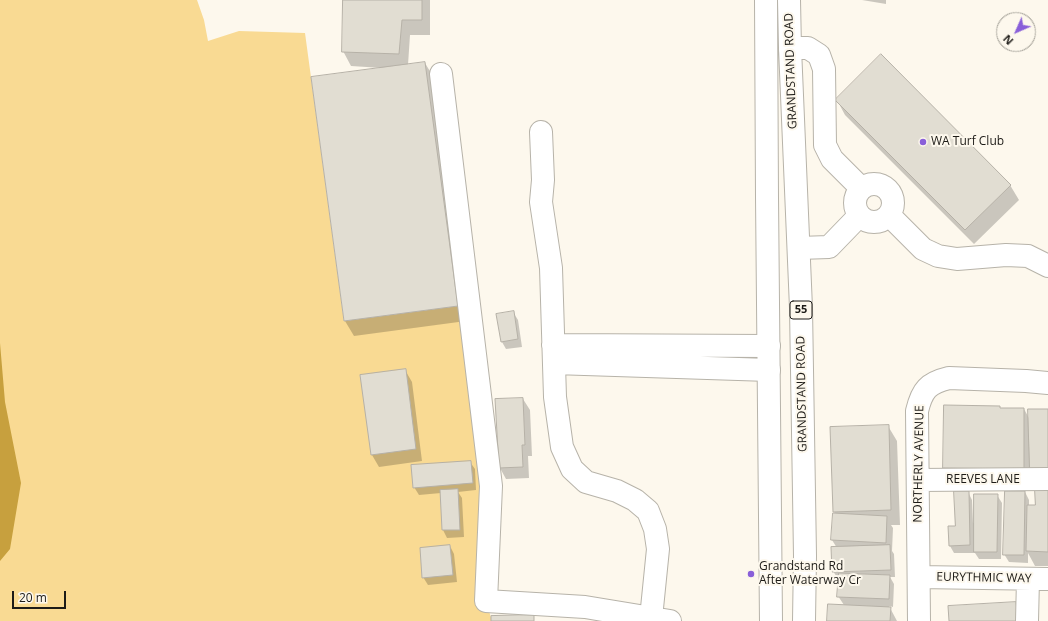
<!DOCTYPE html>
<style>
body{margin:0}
#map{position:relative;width:1048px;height:621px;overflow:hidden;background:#fdf8ed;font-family:"Open Sans",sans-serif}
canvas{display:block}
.north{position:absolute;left:996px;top:12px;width:40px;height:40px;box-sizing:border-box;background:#fdf8ed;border:1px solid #a3a097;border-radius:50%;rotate:225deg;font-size:11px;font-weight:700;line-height:16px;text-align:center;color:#1d1b17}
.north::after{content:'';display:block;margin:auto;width:14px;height:18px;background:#895fd9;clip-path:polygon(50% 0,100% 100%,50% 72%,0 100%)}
.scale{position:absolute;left:12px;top:591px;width:54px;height:18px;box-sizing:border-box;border:2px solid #1d1b17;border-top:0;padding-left:5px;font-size:12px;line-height:14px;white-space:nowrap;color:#1d1b17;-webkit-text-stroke:3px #fdf8ed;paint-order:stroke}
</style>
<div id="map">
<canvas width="1048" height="621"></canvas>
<div class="north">N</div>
<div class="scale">20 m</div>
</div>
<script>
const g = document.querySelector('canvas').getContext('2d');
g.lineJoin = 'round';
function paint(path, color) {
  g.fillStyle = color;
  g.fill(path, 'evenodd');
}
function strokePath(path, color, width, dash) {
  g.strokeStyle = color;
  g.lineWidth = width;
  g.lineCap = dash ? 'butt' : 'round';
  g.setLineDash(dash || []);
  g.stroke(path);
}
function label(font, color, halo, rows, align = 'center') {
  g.font = font + ' "Open Sans",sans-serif';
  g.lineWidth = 4;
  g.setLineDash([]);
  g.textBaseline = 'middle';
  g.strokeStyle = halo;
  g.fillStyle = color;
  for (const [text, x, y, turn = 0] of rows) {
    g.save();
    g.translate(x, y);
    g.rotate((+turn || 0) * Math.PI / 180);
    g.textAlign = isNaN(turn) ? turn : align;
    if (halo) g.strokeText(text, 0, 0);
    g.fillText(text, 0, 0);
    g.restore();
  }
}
paint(new Path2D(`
 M0,0h197l7,20 4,21 31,-10 66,2 39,288 114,-15 33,180 -5,115 6,20h-492z`), '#f9da93');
paint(new Path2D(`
 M0,343l5,59 16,81 -11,66 -10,12z`), '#c7a03e');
paint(new Path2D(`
 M344,0h86v35h-20l-2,30 17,-2 9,15 32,243 -112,15 -9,-15 -33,-243 70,-9v-1l-31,-2 -8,-15z
 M862,0h24v4z
 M837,100l173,85 9,15 -45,44 -129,-129z
 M513,312l5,8 4,27 -16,2 -4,-7z
 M405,370l7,12 10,79 -43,6 -7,-12 -10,-79z
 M523,399l7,11 2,46h-4l1,22 -23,1 -6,-11z
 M1000,407v2h24l5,9 19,-8v68l-95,4 -9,-14z
 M888,426l9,15 3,84h-9l2,3 -1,23 2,3 1,23h-5l4,7 -1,23 -4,-1 8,15h-69l16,-16 -6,-9 1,-17h-1l-5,-8 4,-23 -5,-8 4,-26 -2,-2z
 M470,462l5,7 1,21 -18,2 4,6 2,39 -17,1 -4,-8 -2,-37 -22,2 -5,-8z
 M1048,491v75h-13l-7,-13v10l-19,-1 -5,-8 21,-62 4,8v6h7z
 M968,492l4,8 1,23h2l22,-28 5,8 -1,56h-22l-4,-6h-21l-4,-7z
 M450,546l4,8 3,28 -29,3 -5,-8z`), '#0003');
const building = new Path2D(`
 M343,0h79v20h-20l-3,34 -57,-2z
 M881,54l130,131 -46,45 -130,-130z
 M425,62l33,244 -114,15 -33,-244z
 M514,311l4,28 -17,3 -5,-28z
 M406,369l10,80 -45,6 -11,-80z
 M523,398l2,47h-3l1,22 -24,1 -4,-69z
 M944,405l56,1v2h24v61l-81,-1z
 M1028,409h20v62h-18z
 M889,425l2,85 -58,2 -3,-85z
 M471,461l2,22 -60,5 -2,-23z
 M458,489l2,41h-18l-2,-40z
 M1035,490h13v62l-22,-1 1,-46h8z
 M954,491h15l1,54 -21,1 -1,-20h7z
 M1005,491h20l-1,64h-21z
 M974,494h24l-1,58h-23z
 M833,513l54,3 -1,27 -55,-3z
 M450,545l3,30 -31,3 -2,-30z
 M890,545l1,25 -59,2 -1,-25z
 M839,573l51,2 -1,24 -52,-2z
 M1016,602l2,19h-69l-1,-15z
 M828,604l63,3 -1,14h-63z
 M534,615v6h-43v-5z`);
paint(building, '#e1ddd2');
strokePath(building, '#b6b1a7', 1);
const minor = new Path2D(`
 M790,48h18l11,7 5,14 1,76 7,14 29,29
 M441,74l50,412 -5,115 99,6 85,14
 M541,132l2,48 -2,22 10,66 4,129 7,50 10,22 14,13 31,9 18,9 13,11 7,18 3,20 -7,69
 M855 203a19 19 0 1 1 38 0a19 19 0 1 1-38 0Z
 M889,215l34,34 15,7 19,3 49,-4 22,1 20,10
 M799,248l30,-1 30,-31
 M553,345l216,1
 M554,363l215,7
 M918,480l130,-1
 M919,577l129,2
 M919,621l-2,-210c5,-21 11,-28 32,-33l77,3 22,2
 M1027,621l1,-42`);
const major = new Path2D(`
 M766,0l1,197 4,424
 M789,0l1,48 11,260 4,248 -1,65`);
strokePath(minor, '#b7b3a9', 24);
strokePath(major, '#b7b3a9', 24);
strokePath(minor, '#fff', 22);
strokePath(major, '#fff', 22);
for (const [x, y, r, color] of [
 [923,142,4,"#895fd9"],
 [751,574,4,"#895fd9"]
]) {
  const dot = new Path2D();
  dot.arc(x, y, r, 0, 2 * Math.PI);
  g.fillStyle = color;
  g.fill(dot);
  strokePath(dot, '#fdf8ed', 1.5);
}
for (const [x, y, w] of [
 [801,310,22]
]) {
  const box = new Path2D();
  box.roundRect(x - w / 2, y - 9, w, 18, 3);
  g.fillStyle = '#fdf8ed';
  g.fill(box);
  strokePath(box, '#1d1b17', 1);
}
label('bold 11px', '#1d1b17', null, [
 ["55",801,310]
]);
label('12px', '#1d1b17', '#fdf8ed', [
 ["GRANDSTAND ROAD",791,71,-92],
 ["GRANDSTAND ROAD",802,394,-91],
 ["NORTHERLY AVENUE",919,464,-89],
 ["REEVES LANE",983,480],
 ["EURYTHMIC WAY",984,578,1]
]);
label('12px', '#1d1b17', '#fdf8ed', [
 ["WA Turf Club",931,142],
 ["Grandstand Rd",759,567],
 ["After Waterway Cr",759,581]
], 'left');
</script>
